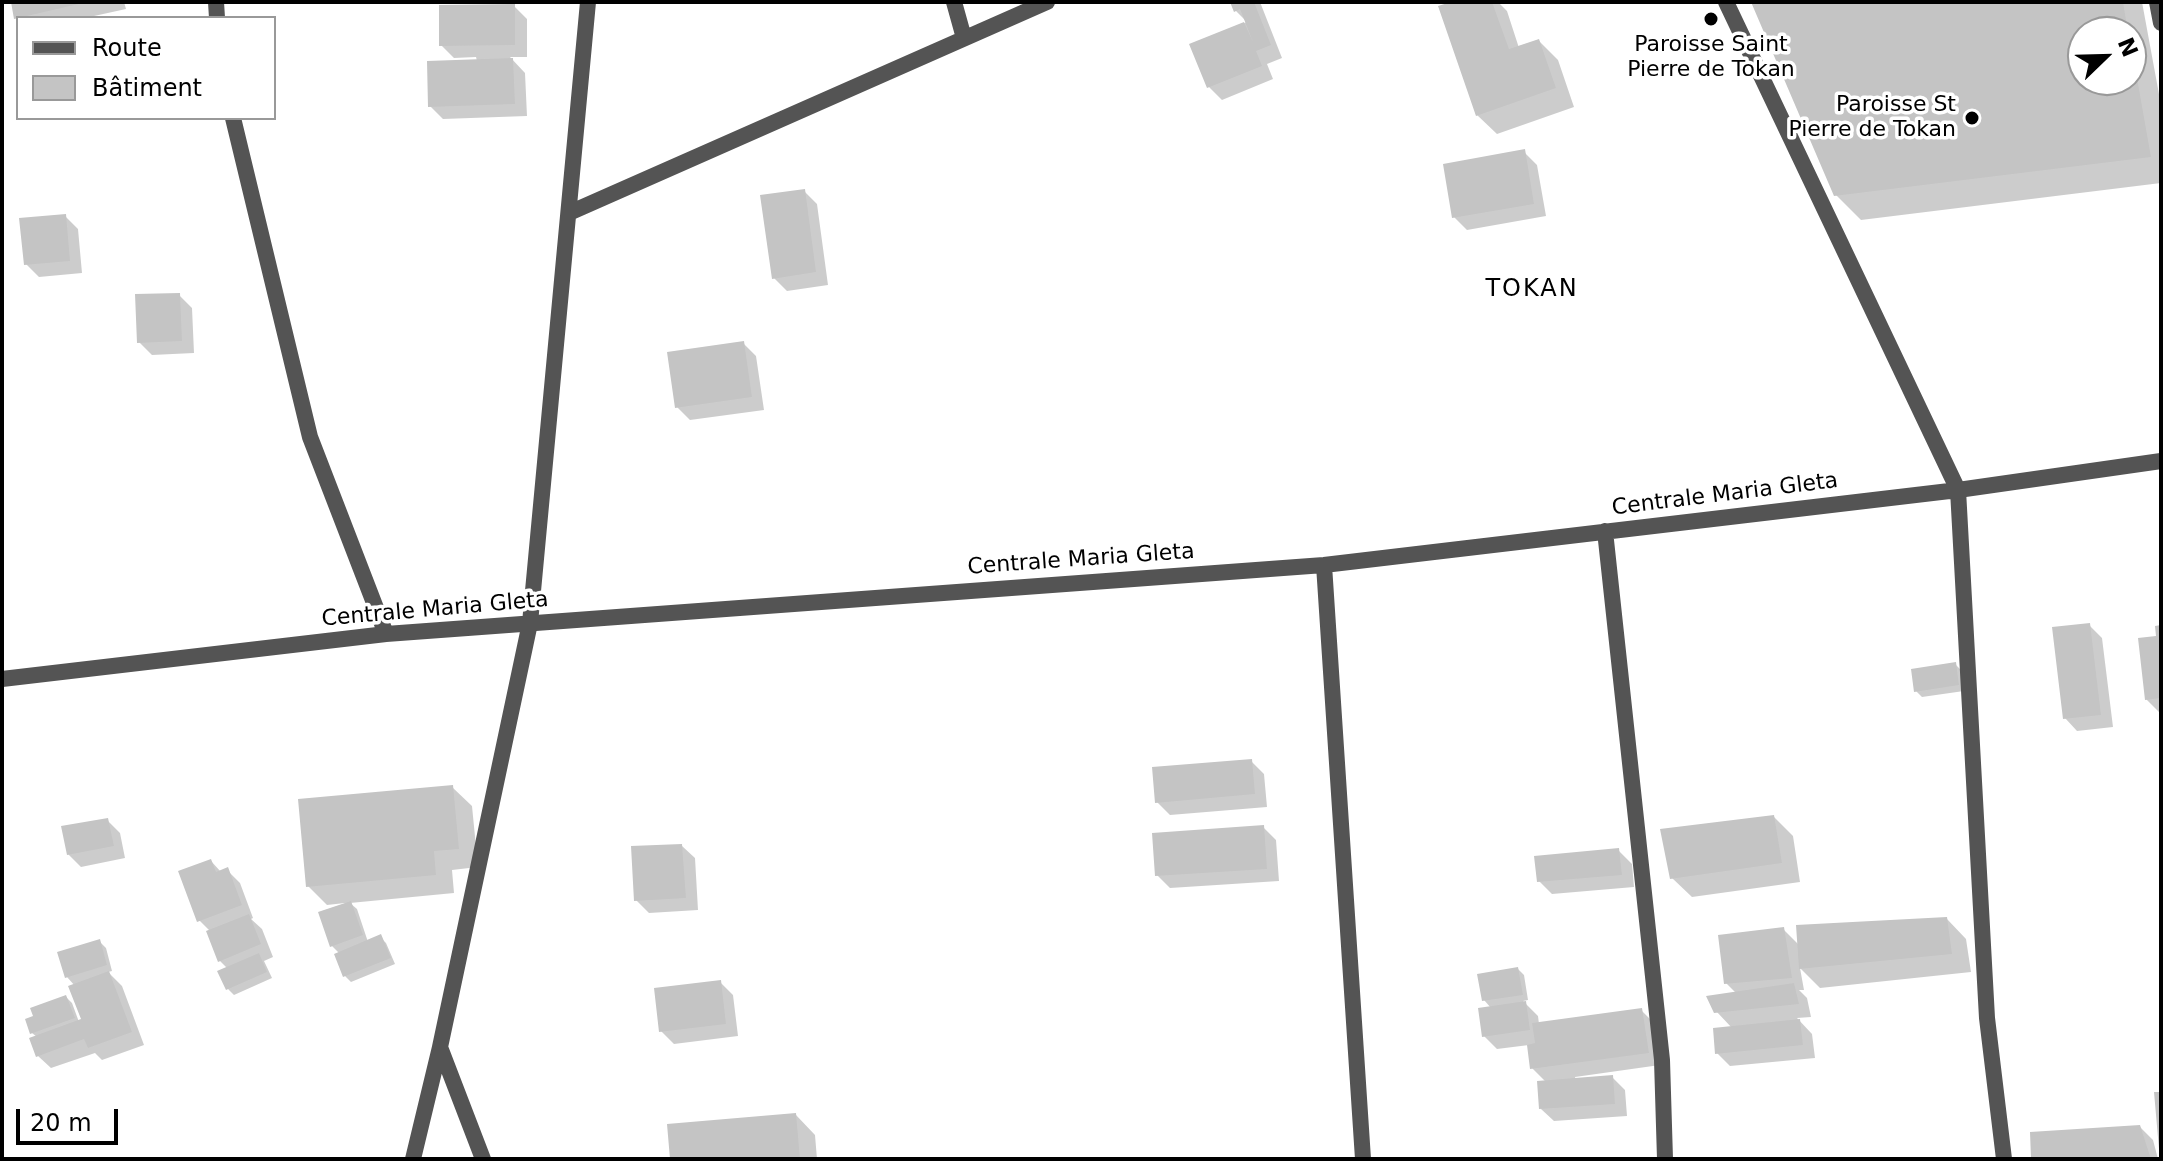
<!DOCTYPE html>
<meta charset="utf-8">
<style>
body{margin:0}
#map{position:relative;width:2163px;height:1161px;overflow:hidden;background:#fff;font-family:"DejaVu Sans",sans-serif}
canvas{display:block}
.frame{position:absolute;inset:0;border:4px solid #000;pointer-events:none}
.legend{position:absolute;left:16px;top:16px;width:260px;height:104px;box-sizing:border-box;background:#fff;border:2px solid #999;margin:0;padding:10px 14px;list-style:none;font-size:24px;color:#000}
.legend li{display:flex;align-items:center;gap:16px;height:40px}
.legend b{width:40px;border:2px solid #999}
.north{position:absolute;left:2067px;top:16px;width:80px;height:80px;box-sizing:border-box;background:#fff;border:2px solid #999;border-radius:50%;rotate:67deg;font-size:22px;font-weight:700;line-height:32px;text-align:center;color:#000}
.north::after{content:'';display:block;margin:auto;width:28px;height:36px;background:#000;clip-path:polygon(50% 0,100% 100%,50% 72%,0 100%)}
.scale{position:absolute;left:16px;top:1109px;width:102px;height:36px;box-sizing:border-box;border:4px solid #000;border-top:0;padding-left:10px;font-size:24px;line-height:28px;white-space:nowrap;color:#000;-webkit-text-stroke:6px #fff;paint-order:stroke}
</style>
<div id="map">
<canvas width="2163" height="1161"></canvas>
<div class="frame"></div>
<ul class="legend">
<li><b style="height:10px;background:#545454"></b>Route</li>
<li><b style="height:22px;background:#c4c4c4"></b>Bâtiment</li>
</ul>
<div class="north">N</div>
<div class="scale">20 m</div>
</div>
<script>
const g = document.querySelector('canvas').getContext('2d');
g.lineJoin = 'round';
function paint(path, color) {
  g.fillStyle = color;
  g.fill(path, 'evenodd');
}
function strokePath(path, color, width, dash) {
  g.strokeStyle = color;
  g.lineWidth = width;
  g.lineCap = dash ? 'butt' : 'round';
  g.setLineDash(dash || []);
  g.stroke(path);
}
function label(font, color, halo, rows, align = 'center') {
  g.font = font + ' "DejaVu Sans",sans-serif';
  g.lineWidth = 7;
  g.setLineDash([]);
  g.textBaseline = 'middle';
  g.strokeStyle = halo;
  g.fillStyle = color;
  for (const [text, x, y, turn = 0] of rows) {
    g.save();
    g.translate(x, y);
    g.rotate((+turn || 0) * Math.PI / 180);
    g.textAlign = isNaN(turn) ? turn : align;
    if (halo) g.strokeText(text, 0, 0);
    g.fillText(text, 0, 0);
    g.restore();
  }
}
paint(new Path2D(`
 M13,2h111l2,7 -41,9 -67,1z
 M1232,2h28l22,56 -15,6 6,15 -51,21 -13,-13 -17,-42 55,-23 -11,-11z
 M1457,2h41l9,9 12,37 20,-7 19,19 16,47 -77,27 -20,-19z
 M1753,2h389l19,103v78l-300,37 -25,-25zM2083,32h48v48h-48z
 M514,6l13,13v38h-17l15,16 2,43 -84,3 -13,-13 47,-45 -1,-4 -22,1 -13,-13z
 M1524,152l13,13 9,51 -79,14 -13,-13z
 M804,191l13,13 11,81 -41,6 -13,-13z
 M65,216l13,13 4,44 -43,4 -13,-13z
 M179,295l13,13 2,45 -42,2 -13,-13z
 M743,343l13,13 8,54 -74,10 -13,-13z
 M2089,625l13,13 11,89 -36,4 -12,-13z
 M2161,627v85h-2l-13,-13z
 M1955,664l6,6 3,21 -42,6 -6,-6z
 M1251,761l13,13 3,33 -97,8 -13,-13z
 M452,787l20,19 6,61 -26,3 2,23 -104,10 7,6 11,33 12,-5 6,6 9,21 -44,18 -6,-6 -9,-20 4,-2 -8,-8 13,-43 -18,2 -19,-19z
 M1774,817l19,19 7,46 -108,15 -20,-19z
 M107,820l13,13 5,25 -44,9 -13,-13z
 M1263,827l13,13 3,41 -109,7 -13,-13z
 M682,846l13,12 3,52 -49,3 -13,-13z
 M1619,851l13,13 2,23 -82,7 -13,-13z
 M211,861l10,11 6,-2 13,13 13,35 -2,1 11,10 11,28 -9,4 8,17 -38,17 -6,-6v-20l-8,-8 -9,-29 -12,-12z
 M1947,919l19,20 5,33 -151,16 -20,-20 4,22h-5l8,8 4,19 -14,1 15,16 3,24 -85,8 -13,-13 15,-25 -16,-17 21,-17 -11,-11 57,-54 16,16z
 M100,942l6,6 6,23 -4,1 14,14 22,59 -42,15 -7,-7 -44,15 -13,-12 -1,-19 -5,-4 34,-36 6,6 7,19 4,-2 -8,-34 -8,-9z
 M1518,969l6,6 4,25 -5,1 15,15 1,8 102,-14 13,13 6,42 -85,12 1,3 36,-3 13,13 2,26 -73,5 -13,-12 5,-27 -14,-14 -3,-23 -32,4 -13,-13 7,-28 -7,-8z
 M720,982l13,13 5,41 -64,8 -13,-13z
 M796,1115l19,20 2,24h-145z
 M2140,1127l13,13 5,19h-125z`), '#0003');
paint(new Path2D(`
 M11,2h72v1l-69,16z
 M1230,2h24l17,43 -15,6 6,15 -55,22 -18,-44 55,-22 9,20 -13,-33 -6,3z
 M1451,2h41l17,47 30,-10 17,49 -80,28 -38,-110z
 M1751,2h372l5,30h-45v48h48l2,-25 18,102 -317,39z
 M515,4v41l-76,1v-41z
 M513,58l2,46 -87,3 -1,-46z
 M1525,149l9,55 -82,14 -9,-54z
 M805,189l11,83 -44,7 -12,-84z
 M66,214l4,47 -46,4 -5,-47z
 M180,293l2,48 -45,2 -2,-49z
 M744,341l8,56 -77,11 -8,-56z
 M2090,623l11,92 -38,4 -11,-92z
 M2161,625v73l-16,2 -7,-62 18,-2 -1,-10z
 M1956,662l3,23 -45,7 -3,-23z
 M1252,759l3,35 -100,9 -3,-36z
 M453,785l6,64 -25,2 2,24 -130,12 -8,-88z
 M1774,815l8,48 -112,16 -10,-50z
 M108,818l6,28 -47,9 -6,-29z
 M1264,825l3,44 -112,7 -3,-43z
 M682,844l4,54 -52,3 -3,-55z
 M1619,848l3,27 -85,7 -3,-26z
 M211,859l5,13 12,-5 14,38 -45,17 -19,-51z
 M351,901l12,34 -33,12 -12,-35z
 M249,914l12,30 -43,18 -12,-31z
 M1947,917l5,37 -153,15 -3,-44z
 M1784,927l8,51 -68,6 -6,-49z
 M381,934l10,24 -48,19 -9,-23z
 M100,939l7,26 -42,13 -8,-26z
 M259,953l8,19 -41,18 -9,-19z
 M1518,967l5,28 -41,6 -5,-27z
 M109,971l23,61 -44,16 -4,-9 -48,18 -7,-19 52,-19 -13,-33z
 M721,980l5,44 -67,8 -5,-44z
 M1794,983l5,21 -85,9 -8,-17z
 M66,995l9,23 -45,16 -5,-15 8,-3 -3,-8z
 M1526,1001l4,29 -48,7 -4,-29z
 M1642,1008l7,45 -119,16 -3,-24 8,-2 -3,-20z
 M1800,1019l3,26 -88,9 -2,-26z
 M1613,1075l2,29 -76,5 -2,-28z
 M2154,1092h7v56l-2,1z
 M796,1113l4,46h-130l-3,-35z
 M2140,1125l11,34h-120l-1,-27z`), '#c4c4c4');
strokePath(new Path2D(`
 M216,2l1,16
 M954,2l10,36
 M1726,2l232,488 29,528 17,141
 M2157,2l4,21
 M233,118l77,319 76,197
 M569,213l478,-211
 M1605,531l57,529 3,99
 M1324,565l39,594
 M2,679l384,-45 938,-69 634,-75 203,-29
 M440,1047l43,112
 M413,1159l27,-112 90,-424 58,-621`), '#545454', 16);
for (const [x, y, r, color] of [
 [1711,19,8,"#000"],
 [1972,118,8,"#000"]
]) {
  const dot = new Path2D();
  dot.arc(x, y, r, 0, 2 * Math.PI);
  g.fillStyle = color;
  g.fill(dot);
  strokePath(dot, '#fff', 3);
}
label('22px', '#000', '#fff', [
 ["Paroisse Saint",1711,45],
 ["Pierre de Tokan",1711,70],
 ["Paroisse St",1956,105,"right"],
 ["Pierre de Tokan",1956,130,"right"]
]);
label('22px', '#000', '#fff', [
 ["Centrale Maria Gleta",1725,495,-7],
 ["Centrale Maria Gleta",1081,560,-4],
 ["Centrale Maria Gleta",435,610,-5]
]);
g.letterSpacing = '2px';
label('24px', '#000', '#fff', [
 ["TOKAN",1532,290]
]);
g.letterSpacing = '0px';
</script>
